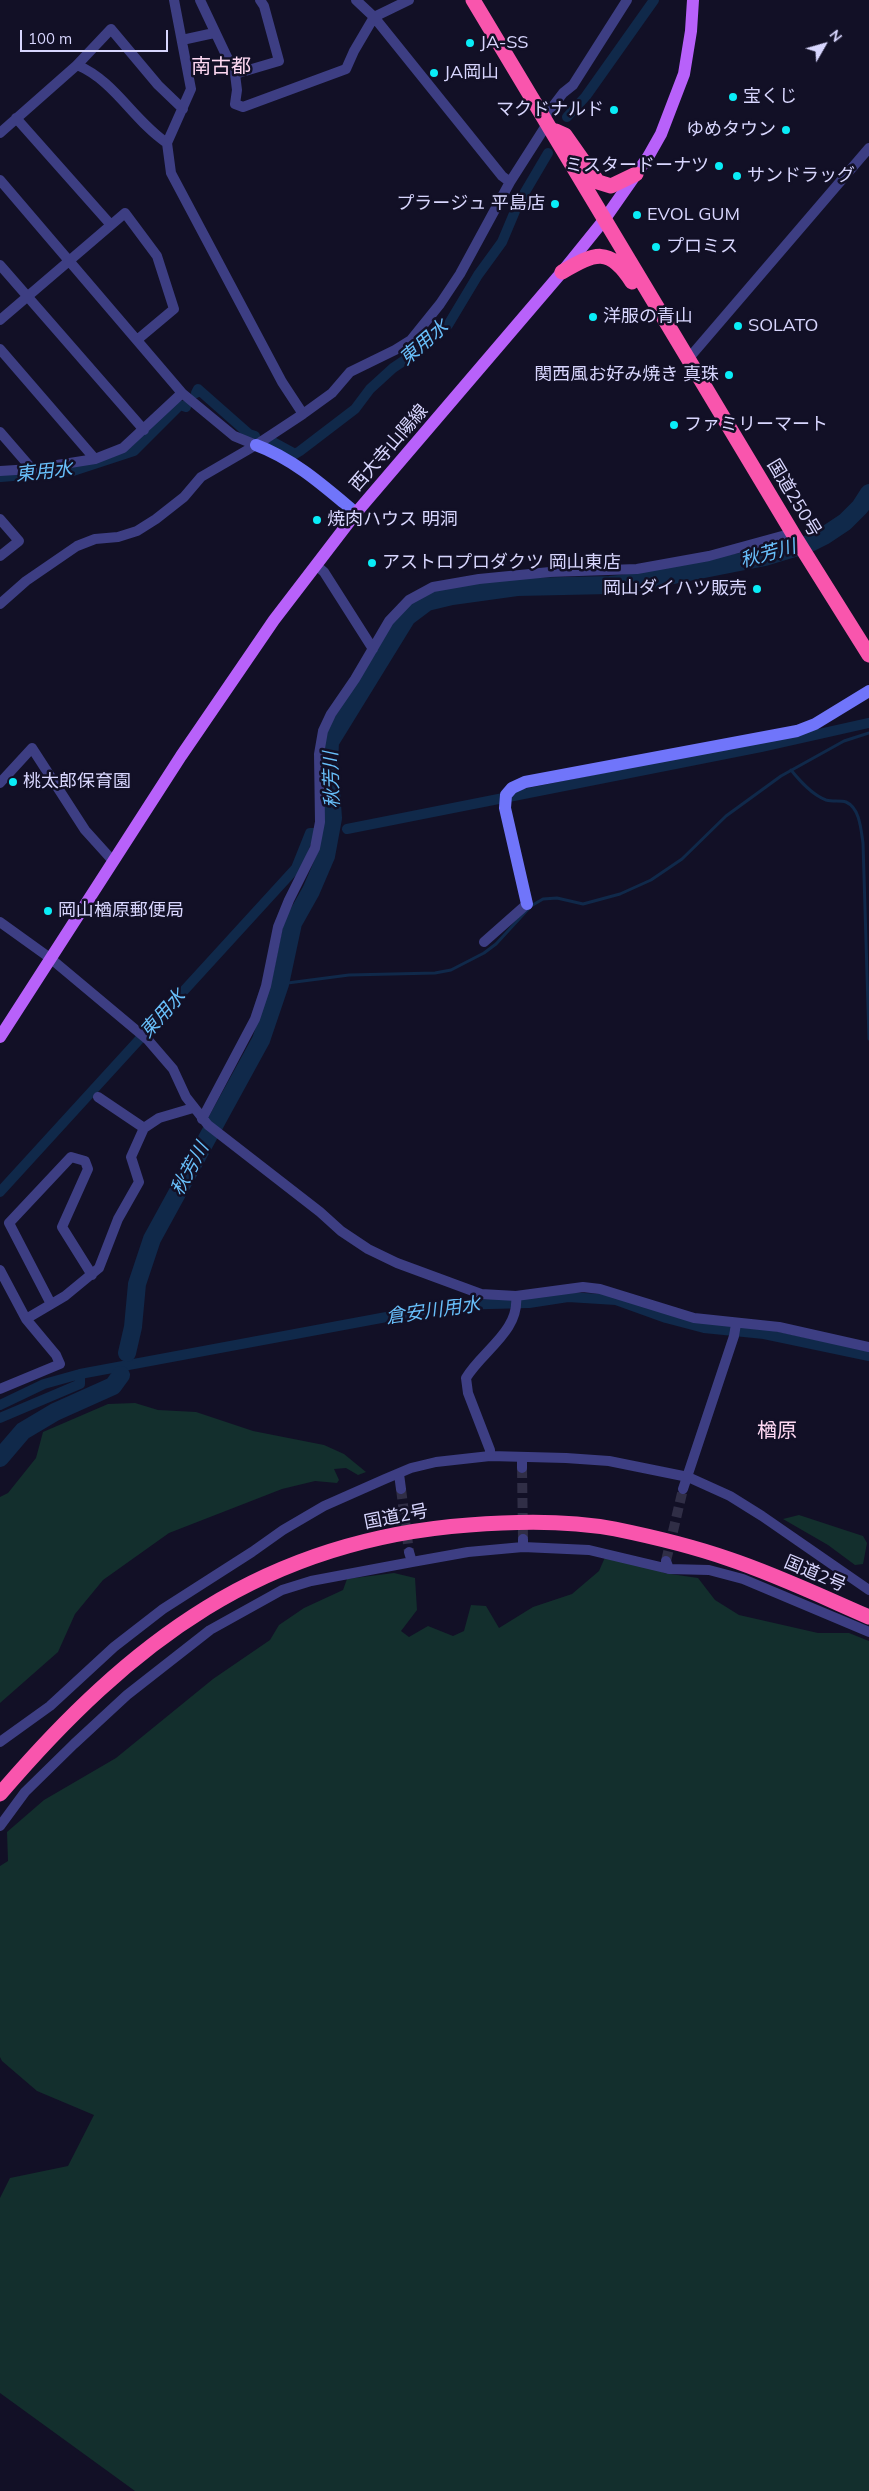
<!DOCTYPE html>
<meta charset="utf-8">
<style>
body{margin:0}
#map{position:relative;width:869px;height:2491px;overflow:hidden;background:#121026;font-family:Mulish,sans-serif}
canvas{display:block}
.north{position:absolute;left:799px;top:20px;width:50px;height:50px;-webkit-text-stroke:4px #121026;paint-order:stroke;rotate:52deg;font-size:14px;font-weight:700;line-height:20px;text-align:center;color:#d8d6fe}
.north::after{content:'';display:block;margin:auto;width:18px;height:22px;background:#d8d6fe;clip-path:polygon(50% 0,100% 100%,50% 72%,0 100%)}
.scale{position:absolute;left:20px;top:30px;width:148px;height:22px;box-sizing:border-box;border:2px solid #d8d6fe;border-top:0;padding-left:6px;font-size:15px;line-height:18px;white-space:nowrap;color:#d8d6fe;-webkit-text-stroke:4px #121026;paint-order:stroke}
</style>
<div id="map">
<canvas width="869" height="2491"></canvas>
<div class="north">N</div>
<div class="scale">100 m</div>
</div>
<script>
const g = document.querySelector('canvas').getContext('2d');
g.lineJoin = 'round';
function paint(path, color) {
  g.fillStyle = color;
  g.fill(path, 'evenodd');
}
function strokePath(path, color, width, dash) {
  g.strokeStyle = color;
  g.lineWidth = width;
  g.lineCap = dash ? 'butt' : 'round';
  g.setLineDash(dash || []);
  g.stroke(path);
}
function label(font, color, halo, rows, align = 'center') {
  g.font = font + ' Mulish,"Noto Sans JP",sans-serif';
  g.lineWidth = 5;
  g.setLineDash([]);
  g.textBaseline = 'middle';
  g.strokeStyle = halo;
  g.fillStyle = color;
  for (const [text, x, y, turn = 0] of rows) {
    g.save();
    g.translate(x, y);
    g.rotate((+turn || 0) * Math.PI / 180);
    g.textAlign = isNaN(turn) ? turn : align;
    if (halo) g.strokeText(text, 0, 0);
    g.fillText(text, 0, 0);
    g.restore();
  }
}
paint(new Path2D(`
 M135,1403l23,7 38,2 57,19 71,14 20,9 22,18 -8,3 -12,-7 -12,1 5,11 -2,3 -22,-2 -33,8 -113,44 -66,47 -28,34 -17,38 -58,51v-206l8,-4 28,-35 7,-26 65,-28z
 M799,1515l64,21 4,7 -4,21 -8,1 -27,-20 -45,-26z
 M606,1555l47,11 11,7 34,5 17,22 24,15 79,18h31l20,8v850h-734l-135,-98v-195l10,-20 58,-12 26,-51 -57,-24 -35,-30 -2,-4v-191l8,-5 -1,-29 37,-32 72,-42 97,-79 57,-39 9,-15 25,-17 39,-18 4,-11 47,-6 21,5 2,32 -16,21 8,6 19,-11 25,10 11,-5 7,-26 15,1 13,22 34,-21 39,-13 27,-23z`), '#132f2d');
strokePath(new Path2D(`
 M791,770c9,11 21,25 35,30 7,2 14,0 20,2 14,6 15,28 17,41l6,196
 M280,984l69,-9 86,-2 16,-3 33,-17 12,-9 35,-38 12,-7 14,-1 26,6 37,-10 31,-14 31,-21 44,-43 55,-40 63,-35 25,-8`), '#10294a', 3);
strokePath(new Path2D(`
 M567,117l19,-21 68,-96
 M196,393l2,-4 51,45 6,2
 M271,441l24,13 5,-3 55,-42 15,-20 23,-21 21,-14 17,-19 17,-10 30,-50 24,-33 16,-38 30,-51
 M1,477l72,-6 61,-20 46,-46 6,2
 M347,829l414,-82 108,-24
 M0,1192l296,-324 14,-35h6
 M0,1405l44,-21 36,-10 371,-69 78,-2 39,-6 48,3 50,18 38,10 60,6 105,22
 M0,1418l80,-34v-10`), '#10294a', 10);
strokePath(new Path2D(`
 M127,1353l6,-26 4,-43 15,-45 109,-199 19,-56 13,-61 18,-32 15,-35 7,-38 -4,-54 1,-22 77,-125 20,-15 25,-6 65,-9 93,-2 28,-3 127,-25 43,-13 16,-8 21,-14 15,-15 9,-14
 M0,1458l23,-27 32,-19 58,-26 8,-11`), '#10294a', 18);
strokePath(new Path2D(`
 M522,1468l1,71
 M401,1489l8,63
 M666,1561l17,-72`), '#302e46', 10, [10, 5]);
strokePath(new Path2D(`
 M174,0l17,89 -24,54 4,30 111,209 21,32
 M200,0l35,74 44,-13 -15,-55 -4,-6
 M356,0l18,17 128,159 8,6
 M182,40l32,-7
 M77,65c38,16 56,55 90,78
 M235,74l2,16 -2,14 8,3 103,-38 8,-18 20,-34 35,-17
 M544,118l19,-25 10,-8 54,-85
 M0,133l77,-68 34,-36 47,56 25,24
 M0,180l182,213 52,43 22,9
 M111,225l14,-12 32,43 17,53 -37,31
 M0,265l144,165
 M0,320l111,-95 -95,-107
 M0,349l95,110
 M689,358l180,-210
 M0,432l32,37
 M0,471l32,-2 63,-10 28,-11 59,-55
 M0,519l19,22 -19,15
 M316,565l8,7 49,77
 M0,604l26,-23 51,-35 18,-7 23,-2 19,-6 19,-12 28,-22 17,-20 55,-32 47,-31 29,-21 18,-21 45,-22 16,-10 29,-36 20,-30 50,-92 37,-58
 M0,783l32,-35 53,82 28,31
 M0,922l50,36 98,82 25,29 13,28 22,28 112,87 21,19 27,18 29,14 84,31 35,2 67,-9 17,2 94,29 85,9 90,20
 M484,942l43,-38
 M98,1097l46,31
 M202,1119l53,-100 11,-33 12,-59 11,-27 26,-52 5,-26 -1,-68 4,-23 8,-17 24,-35 34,-58 20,-21 24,-13 46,-8 71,-7 87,-3 72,-13 84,-23
 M0,1270l26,49 30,36 4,9 -60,25
 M51,1304l-42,-81 62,-66 14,4 3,8 -26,58 30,48
 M26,1319l39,-23 34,-28 19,-49 21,-37 -8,-25 13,-29 15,-10 34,-10
 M490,1456v-6l-22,-57 -2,-15c16,-27 54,-47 50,-82
 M522,1468v-11
 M399,1474l2,15
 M683,1489l51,-153 2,-12
 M523,1547l66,3 80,19 -3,-8
 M409,1552l3,10 56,-10 55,-5v-8
 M669,1569l40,1 34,9 126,53
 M0,1742l50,-36 64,-59 49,-38 89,-57 31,-22 41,-24 61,-27 26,-11 25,-6 54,-6 76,2 43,3 79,16 42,19 32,20 107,74
 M0,1826l25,-34 49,-48 53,-49 83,-65 72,-40 29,-9 101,-19`), '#3d3e83', 10);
strokePath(new Path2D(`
 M256,445c38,14 69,42 100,68
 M527,904l-22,-96 1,-13 6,-7 13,-6 272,-51 18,-7 54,-33`), '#7075fa', 12);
strokePath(new Path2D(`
 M0,1037l181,-281 93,-136 82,-107 206,-241 42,-52 44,-63 13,-23 23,-60 7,-43 2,-31`), '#b861fa', 12);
strokePath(new Path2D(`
 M473,0l322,537 74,118
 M556,131l9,4 33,47 13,4 25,-12
 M562,272c33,-19 47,-26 70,10
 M0,1794c130,-152 263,-254 469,-269 48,-4 99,-5 146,4 39,8 77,17 114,30 48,16 94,38 140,58`), '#f955ad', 15);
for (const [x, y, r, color] of [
 [470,43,5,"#09edf7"],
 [434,73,5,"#09edf7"],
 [733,97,5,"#09edf7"],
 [614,110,5,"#09edf7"],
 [786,130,5,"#09edf7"],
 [719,166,5,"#09edf7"],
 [737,176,5,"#09edf7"],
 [555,204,5,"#09edf7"],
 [637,215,5,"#09edf7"],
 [656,247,5,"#09edf7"],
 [593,317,5,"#09edf7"],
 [738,326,5,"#09edf7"],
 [729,375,5,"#09edf7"],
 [674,425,5,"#09edf7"],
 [317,520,5,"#09edf7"],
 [372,563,5,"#09edf7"],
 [757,589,5,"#09edf7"],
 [13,782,5,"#09edf7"],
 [48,911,5,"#09edf7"]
]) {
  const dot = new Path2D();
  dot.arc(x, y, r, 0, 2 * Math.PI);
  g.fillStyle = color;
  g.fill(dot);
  strokePath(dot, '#121026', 2);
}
label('18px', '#d8d6fe', '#121026', [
 ["JA-SS",480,43],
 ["JA岡山",444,73],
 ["宝くじ",743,97],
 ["マクドナルド",604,110,"right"],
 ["ゆめタウン",776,130,"right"],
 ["ミスタードーナツ",709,166,"right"],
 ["サンドラッグ",747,176],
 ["プラージュ 平島店",545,204,"right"],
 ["EVOL GUM",647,215],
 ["プロミス",666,247],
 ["洋服の青山",603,317],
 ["SOLATO",748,326],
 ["関西風お好み焼き 真珠",719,375,"right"],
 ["ファミリーマート",684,425],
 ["焼肉ハウス 明洞",327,520],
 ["アストロプロダクツ 岡山東店",382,563],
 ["岡山ダイハツ販売",747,589,"right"],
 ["桃太郎保育園",23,782],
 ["岡山楢原郵便局",58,911]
], 'left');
label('18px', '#d8d6fe', '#121026', [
 ["西大寺山陽線",389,448,-49],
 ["国道250号",794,498,59],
 ["国道2号",396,1517,-11],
 ["国道2号",815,1574,23]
]);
label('italic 19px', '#68bffa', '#121026', [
 ["東用水",424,343,-41],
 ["東用水",44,472,-6],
 ["秋芳川",768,554,-16],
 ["秋芳川",332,780,-92],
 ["東用水",163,1014,-48],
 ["秋芳川",190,1169,-61],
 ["倉安川用水",433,1311,-8]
]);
label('20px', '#fed8f2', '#121026', [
 ["南古都",221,67],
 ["楢原",777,1431]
]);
</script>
